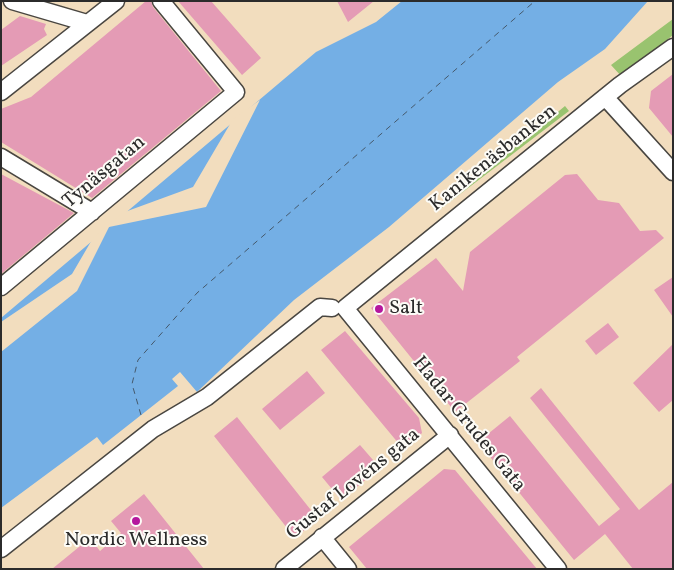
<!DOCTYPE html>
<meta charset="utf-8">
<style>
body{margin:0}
#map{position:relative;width:674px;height:570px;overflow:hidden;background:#f2ddbe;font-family:Vollkorn,serif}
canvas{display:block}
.frame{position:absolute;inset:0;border:2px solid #2b2b2b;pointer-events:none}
</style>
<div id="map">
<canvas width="674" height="570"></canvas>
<div class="frame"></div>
</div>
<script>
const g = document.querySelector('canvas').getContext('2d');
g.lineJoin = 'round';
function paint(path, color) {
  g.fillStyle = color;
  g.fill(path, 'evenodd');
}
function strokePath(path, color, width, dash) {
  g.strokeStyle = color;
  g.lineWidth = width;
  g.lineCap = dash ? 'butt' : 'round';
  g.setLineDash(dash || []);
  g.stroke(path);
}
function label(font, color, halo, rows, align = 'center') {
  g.font = font + ' Vollkorn,serif';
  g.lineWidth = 4;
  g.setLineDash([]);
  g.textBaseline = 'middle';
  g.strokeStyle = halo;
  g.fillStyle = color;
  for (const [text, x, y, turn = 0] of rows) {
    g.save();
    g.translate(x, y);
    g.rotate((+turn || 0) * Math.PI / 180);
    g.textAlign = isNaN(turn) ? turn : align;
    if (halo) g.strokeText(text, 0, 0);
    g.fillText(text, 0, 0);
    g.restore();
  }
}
paint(new Path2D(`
 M673,19v16l-51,42 -11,-12z
 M565,106l4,5 -131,100z`), '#99c36f');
paint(new Path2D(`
 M402,1h246l-43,48 -47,33 -169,145 -95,73 -97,92 -17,-20 -8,7 6,7 -75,59 -6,-8 -96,71v-190l315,-266 60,-30z`), '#74afe5');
paint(new Path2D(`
 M260,100l-54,107 -97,20 -32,64 -76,61v-30l71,-48 21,-36 29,-25 71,-26 40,-68z`), '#f2ddbe');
strokePath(new Path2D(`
 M141,415l-9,-31 6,-24 59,-67 338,-292`), '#45596c', 1, [6, 5]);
paint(new Path2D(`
 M146,1h5l2,6 68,84 -129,107 -91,-56v-33l30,-12z
 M178,1h33l50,57 -19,17z
 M337,1h37l-26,21z
 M20,16l26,8 -2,5 3,6 -46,31v-36z
 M673,74v63l-24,-29 2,-17z
 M1,174l73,39 -73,61z
 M577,174l21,26 21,3 21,28 16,-1 8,8 -147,119 3,4 -65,51 -84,-104 65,-50 27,33 7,-39 95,-77z
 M673,277v40l-19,-27z
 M608,323l11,14 -23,18 -11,-14z
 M345,331l74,87 3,15 -18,17 -83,-100z
 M673,344v56l-14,12 -26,-29z
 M307,371l18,22 -45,37 -18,-21z
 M541,388l98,122 34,-28v87h-40l-28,-35 -31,26 -96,-118 32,-26 93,115 -4,-5 21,-17 -90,-111z
 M237,417l81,102 -23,19 -81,-102z
 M360,445l20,23 -39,32 -19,-23z
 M444,469l11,1 82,99h-170l-18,-22z
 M144,494l60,75h-152l38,-31 10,13 21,-18 -10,-12z`), '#e49bb5');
const minor = new Path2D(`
 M12,1l75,22
 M1,92l115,-91
 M605,97l68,75
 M1,157l91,55
 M1,287l235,-195 -75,-91
 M322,537l26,32
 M1,549l152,-120 54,-32 113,-90 12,1
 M284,569l166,-134
 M558,569l-213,-261 275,-223 53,-38`);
strokePath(minor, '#494641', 19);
strokePath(minor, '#fff', 16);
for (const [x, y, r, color] of [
 [379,309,5,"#b5179e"],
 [136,521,5,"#b5179e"]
]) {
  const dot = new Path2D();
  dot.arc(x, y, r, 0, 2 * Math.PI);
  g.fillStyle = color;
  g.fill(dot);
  strokePath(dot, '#fdfcf7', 2);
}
label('20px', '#2b2b2b', '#fdfcf7', [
 ["Kanikenäsbanken",494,159,-39],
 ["Tynäsgatan",105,173,-40],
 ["Hadar Grudes Gata",468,425,51],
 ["Gustaf Lovéns gata",354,485,-39]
]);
label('20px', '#2b2b2b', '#fdfcf7', [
 ["Salt",389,309],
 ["Nordic Wellness",136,541,"center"]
], 'left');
</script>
